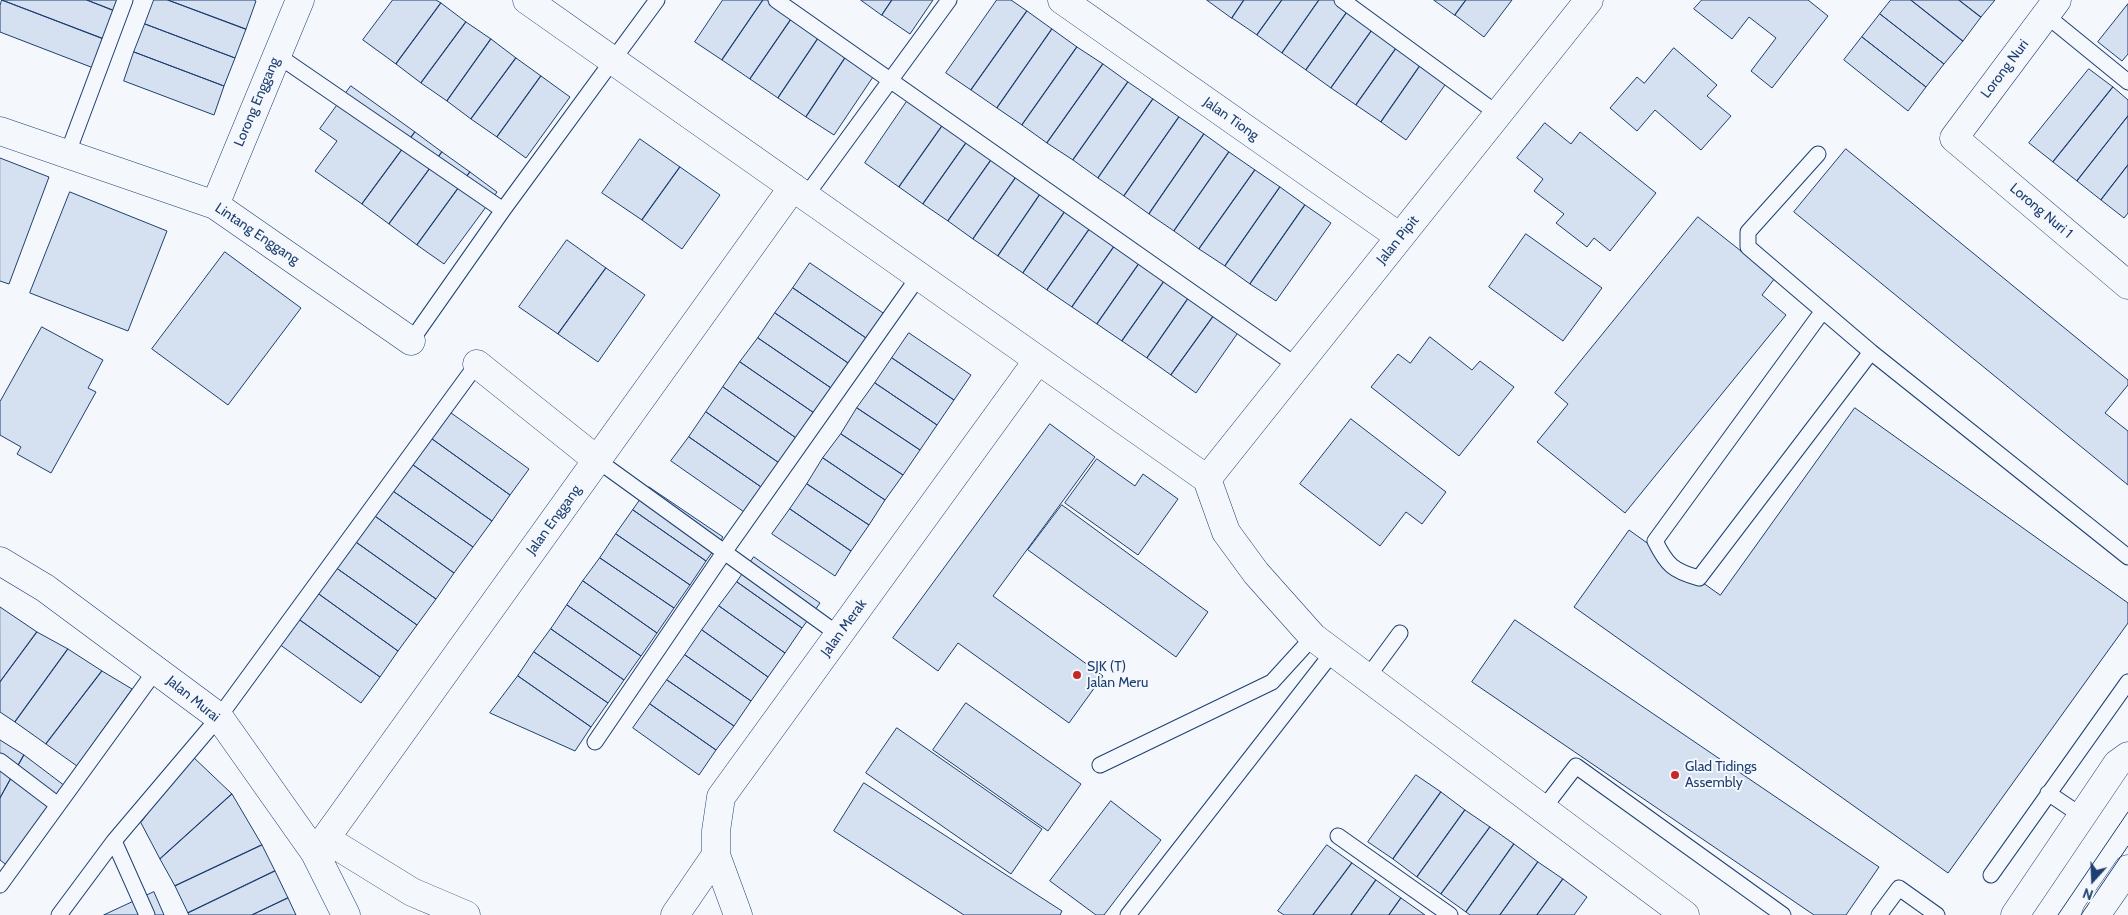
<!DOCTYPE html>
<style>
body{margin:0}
#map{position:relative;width:2128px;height:915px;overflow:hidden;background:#f4f7fb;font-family:Cabin,sans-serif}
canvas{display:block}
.north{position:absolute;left:2068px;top:855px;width:50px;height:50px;-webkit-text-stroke:4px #f4f7fb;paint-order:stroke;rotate:200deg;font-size:14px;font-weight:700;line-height:20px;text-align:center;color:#1d3f73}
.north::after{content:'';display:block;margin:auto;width:18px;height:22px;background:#1d3f73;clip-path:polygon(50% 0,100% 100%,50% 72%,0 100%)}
</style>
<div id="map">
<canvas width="2128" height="915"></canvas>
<div class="north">N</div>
</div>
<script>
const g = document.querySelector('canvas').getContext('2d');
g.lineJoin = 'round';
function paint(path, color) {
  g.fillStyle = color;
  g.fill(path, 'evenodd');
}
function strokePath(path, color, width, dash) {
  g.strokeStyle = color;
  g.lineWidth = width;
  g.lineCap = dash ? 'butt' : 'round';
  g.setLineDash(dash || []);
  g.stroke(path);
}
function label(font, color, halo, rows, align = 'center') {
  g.font = font + ' Cabin,sans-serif';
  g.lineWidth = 4;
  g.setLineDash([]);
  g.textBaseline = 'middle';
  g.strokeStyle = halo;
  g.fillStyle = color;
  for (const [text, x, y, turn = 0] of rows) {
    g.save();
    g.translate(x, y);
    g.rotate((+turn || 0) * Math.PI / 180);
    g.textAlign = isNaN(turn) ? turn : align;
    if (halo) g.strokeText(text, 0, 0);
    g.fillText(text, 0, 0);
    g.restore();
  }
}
const building = new Path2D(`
 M2,0l105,40 -11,29 -96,-37v-26z
 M2,0h85l31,12 -11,28z
 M87,0h35l-4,12z
 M154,0h14l78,29 -11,29 -90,-34z
 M168,0h86l2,1 -10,28z
 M393,0h43l5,3 -45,61 -33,-24z
 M723,0h40l-41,60 -27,-18z
 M763,0h8l23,15 -44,64 -28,-19z
 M861,0h31l-10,15z
 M892,0h41l-23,34 -28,-19z
 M997,0h14l16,11 -56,79 -25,-17z
 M1207,0h37l-12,18z
 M1244,0h38l-25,35 -25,-17z
 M1282,0h37l-37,53 -25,-18z
 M1319,0h26l7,5 -46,65 -24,-17z
 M1434,0h32l-11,15z
 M1466,0h46l-28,37 -29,-22z
 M1702,0h106l20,16 -56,72 -21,-17 25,-33 -27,-21 -17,22 -38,-30z
 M1891,0h20l52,41 -19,23 -64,-50z
 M1911,0h48l22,17 -18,24z
 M1959,0h36l-14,17z
 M441,3l25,19 -45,61 -25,-19z
 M2128,4v50l-6,7 -24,-19z
 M1352,5l25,18 -46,65 -25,-18z
 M1027,11l25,18 -55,79 -26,-18z
 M1880,14l64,50 -18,23 -64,-50z
 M794,15l27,19 -43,64 -28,-19z
 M466,22l25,17 -44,62 -26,-18z
 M1377,23l25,17 -46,65 -25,-17z
 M145,24l90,34 -11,28 -90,-34z
 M1052,29l25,18 -55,78 -25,-17z
 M821,34l28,18 -43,65 -28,-19z
 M1862,37l64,50 -18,24 -64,-51z
 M491,39l25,19 -45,61 -24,-18z
 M1402,40l24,17 -45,65 -25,-17z
 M1077,47l26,17 -56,79 -25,-18z
 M1674,48l43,37 -10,11 24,20 -30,34 -46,-40 -18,21 -27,-23 27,-31 7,6z
 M134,52l90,34 -10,29 -90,-34z
 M849,52l28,19 -43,64 -28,-18z
 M1426,57l26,18 -46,65 -25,-18z
 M516,58l25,18 -44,61 -26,-18z
 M1103,64l25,18 -55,78 -26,-17z
 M2089,69l24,18 -60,75 -24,-19z
 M541,76l29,21 -44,61 -29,-21z
 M1128,82l25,17 -55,79 -25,-18z
 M351,86l64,46 -53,72 -47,-33 22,-30 -17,-12z
 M2113,87l15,13v16l-51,65 -24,-19z
 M912,94l35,25 -48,68 -34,-24z
 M1153,99l26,18 -55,79 -26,-18z
 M2128,116v49l-27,35 -24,-19z
 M1179,117l25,17 -55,80 -25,-18z
 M947,119l24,17 -48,68 -24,-17z
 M1545,123l26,21 9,-12 76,61 -46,58 -16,-13 -7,9 -31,-24 8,-9 -30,-23 9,-12 -26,-21z
 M415,132l27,20 -53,72 -27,-20z
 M1204,134l25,18 -55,79 -25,-17z
 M971,136l25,17 -48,68 -25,-17z
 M640,139l40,28 -38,53 -40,-27z
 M1846,149l282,231v5l-23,28 23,18v54l-334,-273z
 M442,152l28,20 -53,73 -28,-21z
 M1229,152l26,18 -56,79 -25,-18z
 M996,153l25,17 -48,69 -25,-18z
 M0,158l49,19 -40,107 -9,-3z
 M2128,165v48l-4,5 -23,-18z
 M680,167l40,28 -38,54 -40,-29z
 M1021,170l24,17 -47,69 -25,-17z
 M1255,170l25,17 -55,79 -26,-17z
 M470,172l27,20 -53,72 -27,-19z
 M1045,187l25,17 -47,69 -25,-17z
 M1280,187l25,18 -55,79 -25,-18z
 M70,192l97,39 -39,100 -98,-38z
 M1070,204l25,17 -48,69 -24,-17z
 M1305,205l26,18 -55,78 -26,-17z
 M1698,217l77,61 -13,17 24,20 -161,198 -88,-71 31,-38 -13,-11z
 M1095,221l25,17 -48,69 -25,-17z
 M1526,234l76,54 -39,53 -74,-54z
 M1120,238l25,17 -48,69 -25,-17z
 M567,240l39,28 -48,66 -39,-27z
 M225,252l76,56 -73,97 -76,-56z
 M1145,255l25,18 -48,68 -25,-17z
 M810,263l76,52 -17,25 -76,-52z
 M606,268l39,27 -47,67 -40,-28z
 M1170,273l24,17 -47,68 -25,-17z
 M793,288l76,52 -18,25 -76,-52z
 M1194,290l26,17 -49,68 -24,-17z
 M1220,307l24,17 -48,69 -25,-18z
 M775,313l76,52 -17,25 -76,-52z
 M42,327l61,33 -15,28 8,4 -45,81 -34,-19 4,-7 -21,-12v-33z
 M909,333l62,42 -17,25 -62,-42z
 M1430,337l42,33 8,-9 34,26 -55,69 -88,-69 27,-33 12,9z
 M758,338l76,52 -17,25 -77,-53z
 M892,358l62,42 -17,25 -62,-42z
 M740,362l77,53 -18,25 -76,-53z
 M875,383l62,42 -17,25 -63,-42z
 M723,387l76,53 -17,25 -76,-53z
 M857,408l63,42 -17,25 -62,-41z
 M1855,408l273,195v20l-180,250 -374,-266 55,-77 91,65z
 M447,410l82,59 -19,26 -82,-59z
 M706,412l76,53 -18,24 -75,-52z
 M1351,419l95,73 -24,32 -16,-12 -26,34 -80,-62z
 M1050,424l45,33 -102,139 110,80 -34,47 -111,-80 -20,28 -45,-33z
 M841,434l62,41 -18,25 -62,-42z
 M428,436l82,59 -18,26 -83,-59z
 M689,437l75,52 -17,25 -76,-53z
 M823,458l62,42 -16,25 -62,-41z
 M1097,459l38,27 8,-12 35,25 -40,56 -73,-52z
 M409,462l83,59 -19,26 -83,-58z
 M807,484l62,41 -18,26 -61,-42z
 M649,487l74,50 -17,24 -73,-51z
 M390,489l83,58 -19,26 -82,-59z
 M1062,505l146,107 -32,45 -148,-107z
 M790,509l61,42 -16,25 -63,-42z
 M633,510l73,51 -16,24 -74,-51z
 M372,514l82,59 -18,26 -83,-59z
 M616,534l74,51 -16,23 -74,-50z
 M353,540l83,59 -19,26 -82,-58z
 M754,557l66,46 -18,25 -65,-46z
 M600,558l74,50 -17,25 -74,-52z
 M335,567l82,58 -19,26 -82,-59z
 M583,581l74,52 -16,23 -74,-51z
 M737,582l65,46 -17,25 -66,-47z
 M316,592l82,59 -18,26 -83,-59z
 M567,605l74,51 -17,24 -73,-51z
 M719,606l66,47 -17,24 -66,-47z
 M0,607l37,25 -37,50z
 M297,618l83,59 -19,26 -82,-59z
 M1515,620l364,247 -33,48h-32l-342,-233z
 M551,629l73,51 -16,23 -74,-51z
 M702,630l66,47 -17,24 -66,-46z
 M37,632l31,17 -53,73 -15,-10v-30z
 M68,649l34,22 -56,73 -31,-22z
 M534,652l74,51 -17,24 -73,-51z
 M685,655l66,46 -17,25 -67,-46z
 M102,671l30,18 -55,77 -31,-22z
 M518,676l73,51 -16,24 -85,-38z
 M667,680l67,46 -18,24 -66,-46z
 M966,703l115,81 -33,47 -115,-81z
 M650,704l66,46 -17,25 -66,-47z
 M897,728l145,101 -31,45 -145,-101z
 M0,740l24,15 -24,43z
 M24,755l41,31 -57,80 -8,-6v-62z
 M191,755l41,39 -72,65 -19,-36z
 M1416,775l25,17 -48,67 -25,-17z
 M864,783l198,128 -2,4h-96l-130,-84z
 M1441,792l24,18 -48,67 -24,-18z
 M232,794l30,51 -87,41 -15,-27z
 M1111,801l50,39 -57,75h-8l-46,-34z
 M1465,810l25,17 -49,67 -24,-17z
 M1490,827l24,17 -48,68 -25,-18z
 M1514,844l24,18 -38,53h-30l-4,-3z
 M262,845l13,26 -87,42 -13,-27z
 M1327,845l25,18 -39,52h-29l-6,-4z
 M1538,862l25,17 -26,36h-37z
 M1352,863l24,17 -25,35h-38z
 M275,871l13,27 -36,17h-63l-1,-2z
 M1563,879l24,18 -13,18h-37z
 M1376,880l25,18 -12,17h-38z
 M154,892l10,23h-60z
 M288,898l8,17h-44z
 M1401,898l24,17h-36z`);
paint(building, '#d5e0f0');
strokePath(building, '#1d3f73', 1);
const lane = new Path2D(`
 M776,0l521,366
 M1342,0l156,114
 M2042,12l86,70
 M277,55l226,155
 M1818,154l-70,78v15l123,105 257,205
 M67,155l58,-155
 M805,197l144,-197
 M1822,312l-167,229c12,24 18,30 44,37l172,-226
 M411,341l92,-131 154,-210
 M597,460l242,175
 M1367,678l33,-45
 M595,742l130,-191 194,-275
 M0,761l58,44
 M1100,765l172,-83 41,-45
 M2048,793l34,23
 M1543,809l33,-43 207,149
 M1338,836l112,79
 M114,841l33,74
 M1991,875l137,-193
 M0,885l156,-215
 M59,915l55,-74 105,-124 258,-353
 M1128,915l205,-263
 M1879,915l20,-27 38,27`);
const street = new Path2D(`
 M527,0l680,479 19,53 30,41 57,64 372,278
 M1062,0l338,237
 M2057,0l-103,138 174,147
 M0,131l215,74 196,136
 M215,205l85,-205
 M477,364l120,96
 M1207,479l382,-479
 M0,561l45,27 174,129 96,136 31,62
 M326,839l86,53 54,23
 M315,853l478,-666
 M675,915l41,-60
 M738,915l-22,-60v-24l5,-34 317,-437`);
const highway = new Path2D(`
 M2015,915l102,-151 11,-8
 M2096,915l32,-46`);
strokePath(lane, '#1d3f73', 17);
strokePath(street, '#1d3f73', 29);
strokePath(highway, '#1d3f73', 29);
strokePath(lane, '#f4f7fb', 15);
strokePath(street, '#f4f7fb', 28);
strokePath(highway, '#f4f7fb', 28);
strokePath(new Path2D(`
 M2058,915l70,-103
 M2081,915l47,-69`), '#1d3f73', 1);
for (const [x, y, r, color] of [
 [1077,675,5,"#c62828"],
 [1675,775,5,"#c62828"]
]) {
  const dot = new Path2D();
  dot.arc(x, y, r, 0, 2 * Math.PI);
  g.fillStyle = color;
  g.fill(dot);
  strokePath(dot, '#f4f7fb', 2);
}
label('14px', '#1d3f73', '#f4f7fb', [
 ["Lorong Nuri",2005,69,-53],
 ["Lorong Enggang",257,102,-67],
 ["Jalan Tiong",1231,119,35],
 ["Lorong Nuri 1",2041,211,40],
 ["Lintang Enggang",257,234,34],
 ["Jalan Pipit",1398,240,-51],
 ["Jalan Enggang",554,520,-54],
 ["Jalan Merak",844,628,-54],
 ["Jalan Murai",193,699,39]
]);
label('14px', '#1d3f73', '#f4f7fb', [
 ["SJK (T)",1087,667],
 ["Jalan Meru",1087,683],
 ["Glad Tidings",1685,767],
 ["Assembly",1685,783]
], 'left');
</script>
